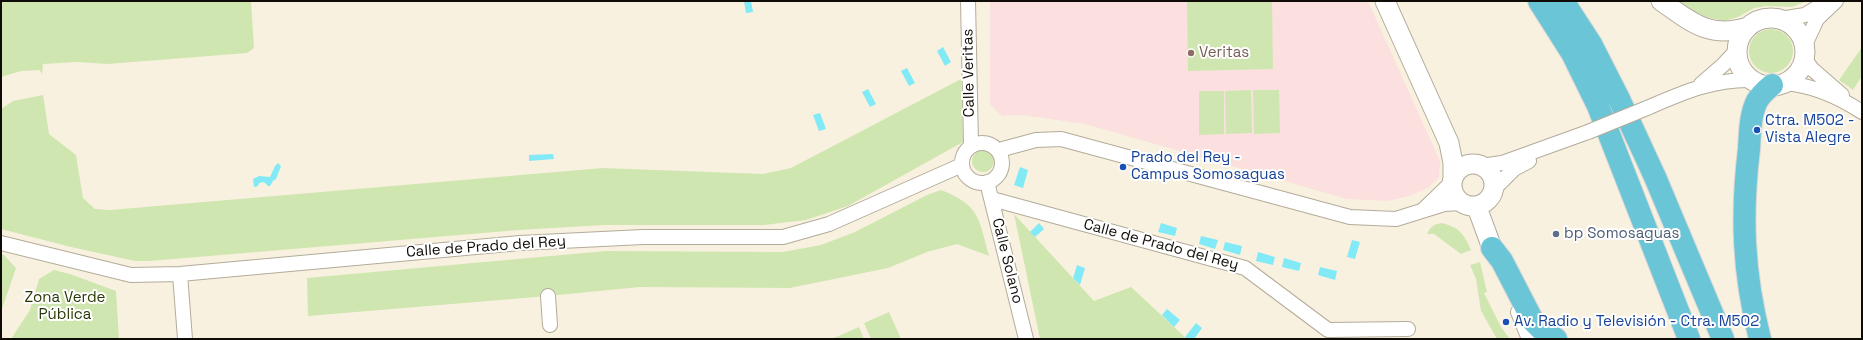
<!DOCTYPE html>
<meta charset="utf-8">
<style>
body{margin:0}
#map{position:relative;width:1863px;height:340px;overflow:hidden;background:#f9f1df;font-family:"Space Grotesk",sans-serif}
canvas{display:block}
.frame{position:absolute;inset:0;border:2px solid #0f0c07;pointer-events:none}
</style>
<div id="map">
<canvas width="1863" height="340"></canvas>
<div class="frame"></div>
</div>
<script>
const g = document.querySelector('canvas').getContext('2d');
g.lineJoin = 'round';
function paint(path, color) {
  g.fillStyle = color;
  g.fill(path, 'evenodd');
}
function strokePath(path, color, width, dash) {
  g.strokeStyle = color;
  g.lineWidth = width;
  g.lineCap = dash ? 'butt' : 'round';
  g.setLineDash(dash || []);
  g.stroke(path);
}
function label(font, color, halo, rows, align = 'center') {
  g.font = font + ' "Space Grotesk",sans-serif';
  g.lineWidth = 4;
  g.setLineDash([]);
  g.textBaseline = 'middle';
  g.strokeStyle = halo;
  g.fillStyle = color;
  for (const [text, x, y, turn = 0] of rows) {
    g.save();
    g.translate(x, y);
    g.rotate((+turn || 0) * Math.PI / 180);
    g.textAlign = isNaN(turn) ? turn : align;
    if (halo) g.strokeText(text, 0, 0);
    g.fillText(text, 0, 0);
    g.restore();
  }
}
paint(new Path2D(`
 M990,1h378l72,160 -1,16 -11,11 -19,8 -21,5 -41,-2 -262,-75 -63,-9 -20,1 -12,-12z`), '#fbe0df');
paint(new Path2D(`
 M1,1h250l3,47 -7,5 -139,11 -31,-2 -34,2 -1,11 -2,-5 -19,1 -20,6z
 M1187,1h85l1,68 -85,2z
 M1678,1h129l-15,6 -25,-1 -13,2 -16,9 -14,4 -30,-7z
 M1749 51a22 22 0 1 1 44 0a22 22 0 1 1-44 0Z
 M1862,47v29l-9,14 -14,-10z
 M961,79l2,63 -115,64 -42,14 -42,5h-160l-85,5 -369,31h-15l-64,-14 -70,-18v-120l12,-8 30,-6 6,39 27,21 7,43 12,11 15,1 493,-42 160,6 28,-6z
 M1251,90l1,43 -26,1 -1,-43z
 M1253,90h26l1,43 -26,1z
 M1199,91h25v43l-25,1z
 M972 161a11 11 0 1 1 22 0a11 11 0 1 1-22 0Z
 M941,190c39,15 38,29 48,66l-32,-12 -30,8 -39,16 -98,20 -150,-1 -92,9 -240,20 -1,-38 299,-27 177,1 38,-7 34,-13 72,-37z
 M1014,214l80,87 37,-14 56,52h-147z
 M1442,223c17,4 23,12 29,27l-10,4 -27,-20h-7c4,-8 7,-10 15,-11z
 M1,254l3,1 12,13 -15,44z
 M1480,262l7,30 -3,1 17,34 9,12h-13l-16,-28 -5,-32 -6,-14z
 M54,270l16,4 46,17 3,48h-108l19,-29 9,-31z
 M889,312l12,27h-30l-7,-16z
 M859,327l5,12h-30v-1z`), '#d0e6b1');
paint(new Path2D(`
 M744,1h7l2,11 -7,1z
 M943,47l8,15 -6,4 -8,-15z
 M907,68l8,15 -6,3 -8,-15z
 M868,89l8,15 -6,3 -8,-15z
 M820,113l6,16 -7,2 -6,-16z
 M553,154l1,5 -25,2v-6z
 M278,163l3,3 -5,13 -3,2 -3,5h-2l-4,-4 -5,1 -1,3 -4,1 -1,-8 6,-3 11,1 5,-11z
 M1020,167l8,3 -5,18 -9,-3z
 M1039,223l5,6 -9,8 -5,-5z
 M1161,223l16,5 -2,8 -17,-4z
 M1201,236l17,4 -3,9 -16,-5z
 M1352,240l8,2 -5,17 -8,-2z
 M1225,242l17,4 -2,9 -17,-5z
 M1258,252l17,5 -2,8 -17,-4z
 M1284,258l17,5 -2,8 -17,-4z
 M1077,265l8,3 -5,17 -7,-7z
 M1320,267l17,4 -2,9 -17,-5z
 M1167,309l13,11 -6,7 -12,-12z
 M1196,323l6,5 -8,11h-6l-3,-2z`), '#82e9f6');
const minor = new Path2D(`
 M968,1l3,144
 M1780,19l25,-4 21,-13
 M1804,47l13,-28 19,-18
 M1804,58l8,11 30,26
 M1784,83c28,2 55,14 78,29
 M1701,84l22,-19 14,-15
 M1647,108c35,-15 66,-29 105,-28
 M962 163a20 20 0 1 1 40 0a20 20 0 1 1-40 0Z
 M999,150l37,-10 25,-1 289,78 46,2 48,-15 18,-1
 M1481,166l21,-3 86,-31
 M987,182l39,157
 M1495,188l19,-19 15,-8
 M992,199l253,69 83,62 80,-1
 M1423,210l29,-28
 M1,243l130,32 49,-1 340,-31 123,-6h140l46,-13 133,-59
 M180,274l5,65
 M548,296l2,29
 M1518,312l11,27`);
const secondary = new Path2D(`
 M1385,1l64,142 4,20v14
 M1661,1c30,21 48,38 87,26
 M1737 52a34 34 0 1 1 68 0a34 34 0 1 1-68 0Z
 M1452 185a21 21 0 1 1 42 0a21 21 0 1 1-42 0Z
 M1473,206l5,4 14,38`);
const trunk = new Path2D(`
 M1539,1l33,52 26,53 91,233
 M1563,1l28,43 28,55 36,78 68,162
 M1492,248l10,13 31,60 8,8 15,10
 M1760,339c-17,-66 -19,-124 -11,-190 1,-16 1,-34 8,-48 4,-7 9,-11 15,-16`);
strokePath(minor, '#b3ac9b', 16);
strokePath(secondary, '#b3ac9b', 21);
strokePath(trunk, '#d9d8d7', 24);
strokePath(minor, '#fff', 14);
strokePath(secondary, '#fff', 19);
strokePath(trunk, '#6ac6d6', 22);
const minorBridge = new Path2D(`
 M1588,132l59,-24`);
strokePath(minorBridge, '#b3ac9b', 16, []);
strokePath(minorBridge, '#fff', 14);
for (const [x, y, r, color] of [
 [1191,53,4,"#8d6e63"],
 [1757,130,4,"#1a4fb4"],
 [1123,167,4,"#1a4fb4"],
 [1556,234,4,"#5c6f8a"],
 [1506,322,4,"#1a4fb4"]
]) {
  const dot = new Path2D();
  dot.arc(x, y, r, 0, 2 * Math.PI);
  g.fillStyle = color;
  g.fill(dot);
  strokePath(dot, '#fff', 1.5);
}
label('15px', '#785e54', '#fff', [
 ["Veritas",1199,53]
], 'left');
label('15px', '#0f0c07', '#fff', [
 ["Calle Veritas",969,73,-91],
 ["Calle de Prado del Rey",1161,245,15],
 ["Calle de Prado del Rey",486,247,-4],
 ["Calle Solano",1007,261,76]
]);
label('15px', '#164399', '#fff', [
 ["Ctra. M502 -",1765,121],
 ["Vista Alegre",1765,138],
 ["Prado del Rey -",1131,158],
 ["Campus Somosaguas",1131,175],
 ["Av. Radio y Televisión - Ctra. M502",1514,322]
], 'left');
label('15px', '#4e5e75', '#fff', [
 ["bp Somosaguas",1564,234]
], 'left');
label('15px', '#293904', '#fff', [
 ["Zona Verde",65,298],
 ["Pública",65,315]
]);
</script>
